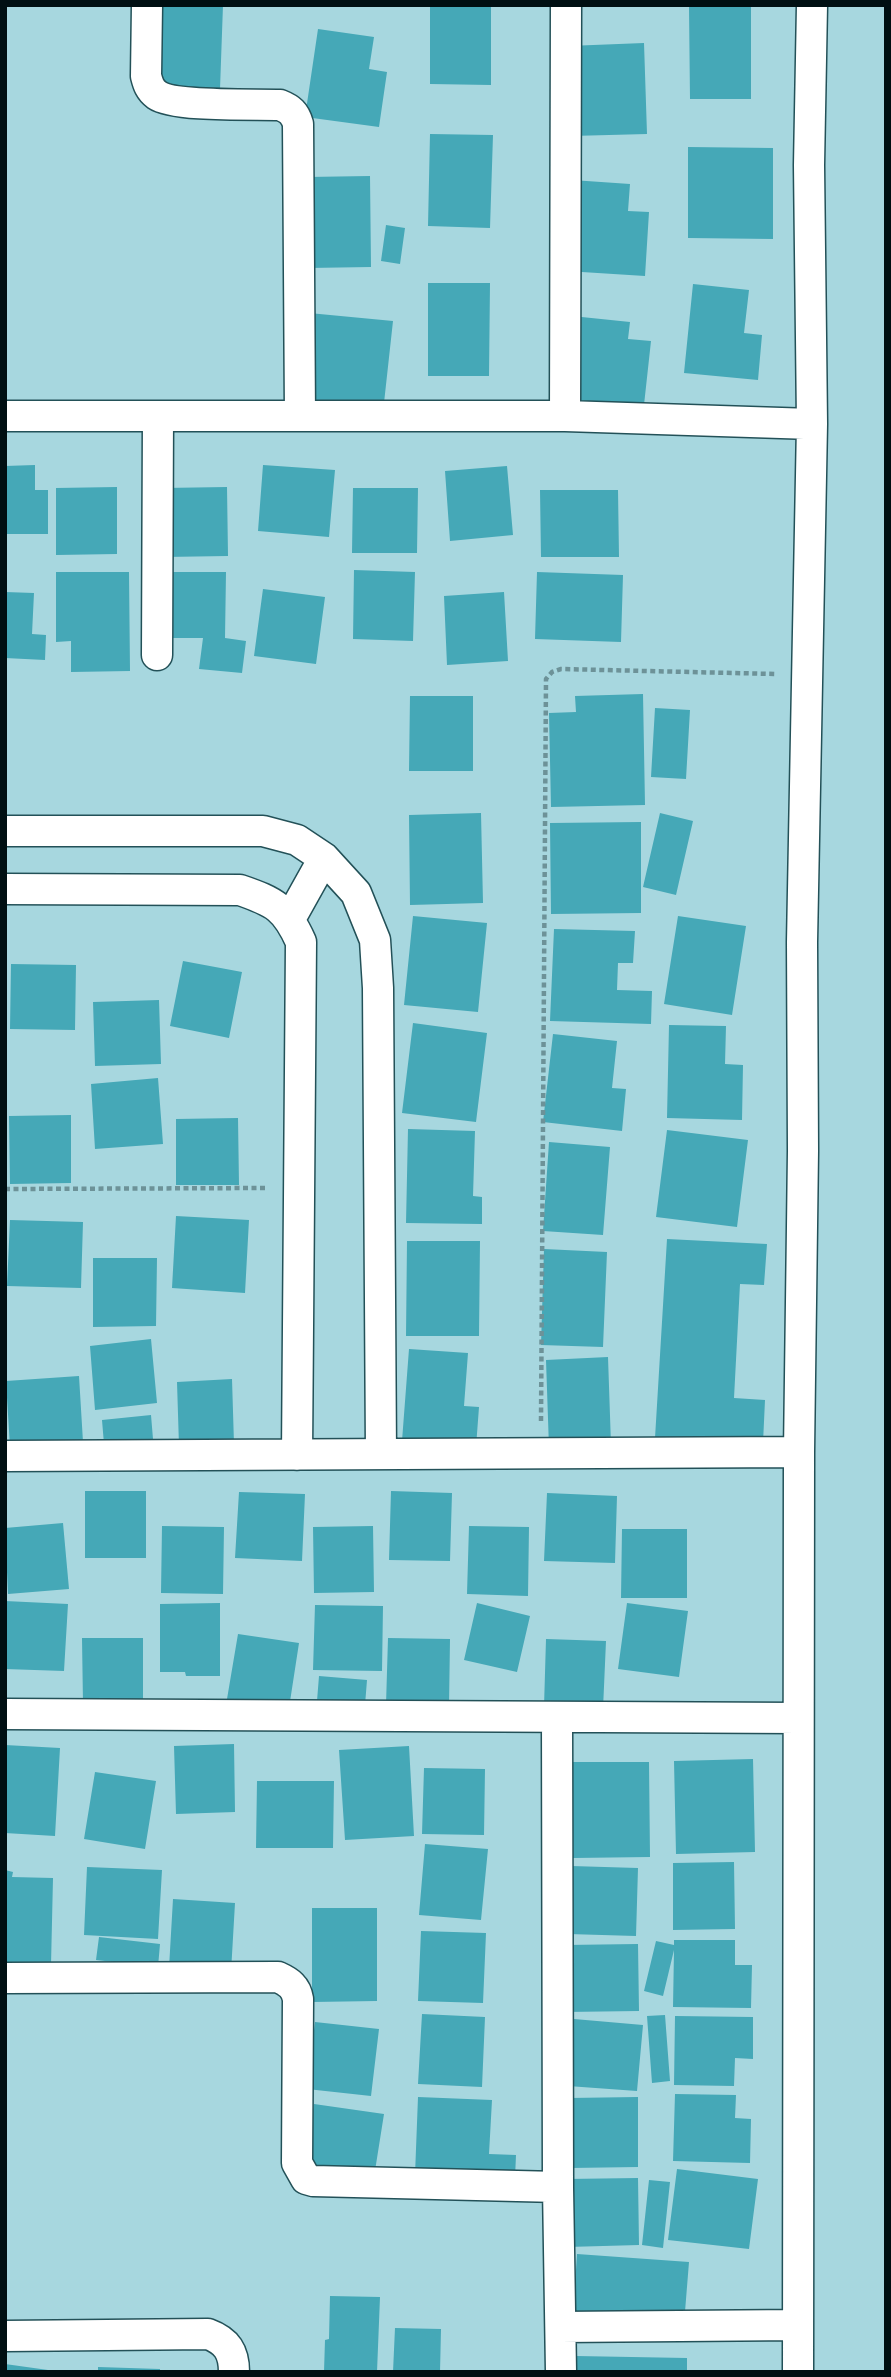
<!DOCTYPE html>
<style>
body{margin:0}
#map{position:relative;width:891px;height:2377px;overflow:hidden;background:#a7d7df;font-family:Literata,serif}
canvas{display:block}
.frame{position:absolute;inset:0;border:7px solid #000f12;pointer-events:none}
</style>
<div id="map">
<canvas width="891" height="2377"></canvas>
<div class="frame"></div>
</div>
<script>
const g = document.querySelector('canvas').getContext('2d');
g.lineJoin = 'round';
function paint(path, color) {
  g.fillStyle = color;
  g.fill(path, 'evenodd');
}
function strokePath(path, color, width, dash) {
  g.strokeStyle = color;
  g.lineWidth = width;
  g.lineCap = dash ? 'butt' : 'round';
  g.setLineDash(dash || []);
  g.stroke(path);
}
paint(new Path2D(`
 M157,5h66l-3,84 -67,-2z
 M430,5h61v80l-61,-1z
 M751,6v93h-61l-1,-92z
 M318,29l56,8 -5,32 18,3 -8,55 -74,-10z
 M644,43l3,91 -76,2 -3,-90z
 M430,134l63,1 -3,93 -62,-2z
 M688,147l85,1v91l-85,-1z
 M370,176l1,91 -63,1 -1,-91z
 M572,180l58,4 -2,27 21,1 -4,64 -79,-5z
 M386,225l19,3 -5,36 -19,-3z
 M428,283h62l-1,93h-61z
 M693,284l56,6 -5,43 18,2 -4,45 -74,-7z
 M309,313l84,8 -10,91 -83,-8z
 M572,316l58,6 -2,17 23,2 -8,73 -81,-8z
 M35,465v25h13v44h-43v-68z
 M263,465l72,5 -6,67 -71,-6z
 M507,466l6,69 -63,6 -5,-70z
 M117,487v67l-61,1v-67z
 M227,487l1,69 -64,1 -1,-69z
 M353,488h65l-1,65h-65z
 M540,490h78l1,67h-78z
 M354,570l61,2 -2,69 -60,-2z
 M56,572h73l1,99 -59,1v-31l-15,1z
 M164,572h62l-1,66 21,3 -4,32 -43,-4 4,-31h-39z
 M537,572l86,3 -2,67 -86,-3z
 M263,589l62,8 -9,67 -62,-8z
 M5,592l29,1 -2,41 14,1 -1,25 -40,-2z
 M504,592l4,69 -61,4 -3,-69z
 M643,694l2,111 -94,2 -2,-94 27,-1 -1,-16z
 M410,696h63v75h-64z
 M655,708l35,2 -4,69 -35,-2z
 M481,813l2,90 -73,2 -1,-90z
 M660,813l33,8 -17,74 -33,-8z
 M641,822v91l-90,1 -1,-91z
 M413,916l74,7 -9,89 -74,-7z
 M678,916l68,10 -14,89 -68,-11z
 M554,929l81,2 -2,32h-15l-1,27 35,1 -1,33 -101,-3z
 M183,961l59,11 -13,66 -59,-12z
 M11,964l65,1 -1,65 -65,-1z
 M159,1000l2,64 -66,2 -2,-64z
 M413,1023l74,10 -11,89 -74,-9z
 M669,1025l57,1 -1,38 18,1 -1,55 -75,-2z
 M553,1034l64,7 -5,47 14,1 -4,42 -79,-9z
 M158,1078l5,66 -68,5 -4,-65z
 M71,1115v68l-61,1 -1,-68z
 M238,1118l1,67h-63v-66z
 M408,1129l67,2 -2,65 9,1v27l-76,-1z
 M667,1130l81,10 -11,87 -81,-10z
 M549,1142l61,5 -7,88 -60,-4z
 M176,1216l73,4 -4,73 -73,-5z
 M10,1220l73,2 -2,66 -74,-2z
 M667,1239l100,5 -3,41 -24,-1 -6,114 31,2 -2,43 -108,-5z
 M407,1241h73l-1,95h-73z
 M544,1249l63,3 -4,95 -62,-2z
 M93,1258h64l-1,68 -63,1z
 M151,1339l6,64 -62,7 -5,-64z
 M409,1349l59,4 -4,53 15,1 -3,40 -74,-6z
 M608,1357l3,88 -62,3 -3,-88z
 M79,1376l4,66 -73,5 -4,-66z
 M232,1379l2,65 -55,2 -2,-64z
 M151,1415l2,24 -49,5 -2,-24z
 M85,1491h61v67h-61z
 M391,1491l61,2 -2,68 -61,-1z
 M239,1492l66,2 -3,67 -67,-3z
 M547,1493l70,3 -2,67 -71,-2z
 M63,1523l6,66 -61,5 -3,-66z
 M162,1526l62,1 -1,67 -62,-1z
 M373,1526l1,66 -60,1 -1,-66z
 M469,1526l60,1 -1,69 -61,-2z
 M622,1529h65v69h-66z
 M5,1601l63,3 -4,67 -59,-2z
 M220,1603v73h-34l-1,-4h-25v-68z
 M477,1603l53,13 -13,56 -53,-12z
 M627,1603l61,8 -9,66 -61,-8z
 M315,1605l68,1 -1,65 -69,-1z
 M238,1634l61,9 -10,65 -62,-9z
 M82,1638h61v66h-60z
 M388,1638l62,1 -1,68 -63,-2z
 M546,1639l60,2 -3,68 -59,-2z
 M319,1676l48,4 -2,25 -48,-4z
 M234,1744l1,68 -59,2 -2,-68z
 M5,1745l55,3 -5,88 -50,-3z
 M409,1746l5,90 -69,4 -6,-90z
 M753,1759l2,93 -79,2 -2,-93z
 M573,1762h76l1,95 -77,1z
 M424,1768l61,1 -1,66 -62,-1z
 M95,1772l61,9 -11,68 -61,-10z
 M257,1781h77l-1,67h-77z
 M425,1844l63,5 -7,71 -62,-5z
 M734,1862l1,67 -62,1v-67z
 M571,1866l67,2 -2,68 -68,-2z
 M87,1867l75,3 -4,69 -74,-4z
 M5,1870l8,2 -1,5 41,1 -2,87 -46,-1z
 M173,1899l62,4 -4,69 -62,-4z
 M312,1908h65v93l-65,1z
 M421,1931l65,2 -3,70 -65,-2z
 M99,1937l61,7 -2,23 -62,-7z
 M674,1940h61v25h17l-1,43 -78,-1 1,-57 -11,46 -19,-5 12,-50 18,4z
 M638,1944l1,67 -74,1v-67z
 M422,2014l63,3 -3,70 -64,-3z
 M665,2015l5,66 -18,2 -5,-67z
 M675,2016l78,1v42l-18,-1 -1,28 -60,-1z
 M574,2019l69,6 -6,66 -69,-5z
 M315,2022l64,7 -8,67 -64,-7z
 M675,2094l61,1 -1,23 16,1 -1,44 -77,-2z
 M418,2097l74,3 -3,54 27,1 -1,23 -100,-3z
 M638,2097v70l-68,1 -1,-70z
 M314,2104l70,10 -10,63 -69,-10z
 M677,2169l81,10 -9,70 -81,-9z
 M638,2178l1,67 -72,2 -1,-68z
 M649,2180l21,2 -7,66 -21,-3z
 M577,2254l112,8 -5,62 -111,-8z
 M330,2296l50,1 -3,75h-53l1,-32 4,-1z
 M395,2328l46,1 -1,43h-47z
 M576,2356l111,2v14h-111z
 M5,2364l43,6v2h-43z
 M98,2367l62,2v3h-62z`), '#45a8b7');
const street = new Path2D(`
 M147,5l-1,71c2,8 4,14 11,19 17,12 98,9 123,10 10,4 15,8 18,19l2,292
 M5,416h560l247,8
 M565,416l1,-411
 M157,655l1,-239
 M5,831h258l34,9 27,18 32,35 19,47 3,48 3,466
 M5,889l235,1c35,12 46,18 61,52l-4,513
 M290,919l34,-61
 M5,1456l794,-4
 M5,1714l793,4
 M557,1717l1,470 3,185
 M5,1978l273,-1c11,5 18,10 20,22l-1,164 9,16 7,2 245,6
 M561,2327l237,-2
 M5,2336l203,-2c19,7 26,18 26,38
 M798,2372l1,-920 4,-301 -1,-209 10,-518 -3,-259 3,-160`);
strokePath(street, '#235158', 33);
strokePath(new Path2D(`
 M5,1189l261,-1
 M541,1421l5,-742 6,-7 9,-3 215,5`), '#6d9298', 4.5, [5, 3.5]);
strokePath(street, '#fff', 30);
</script>
